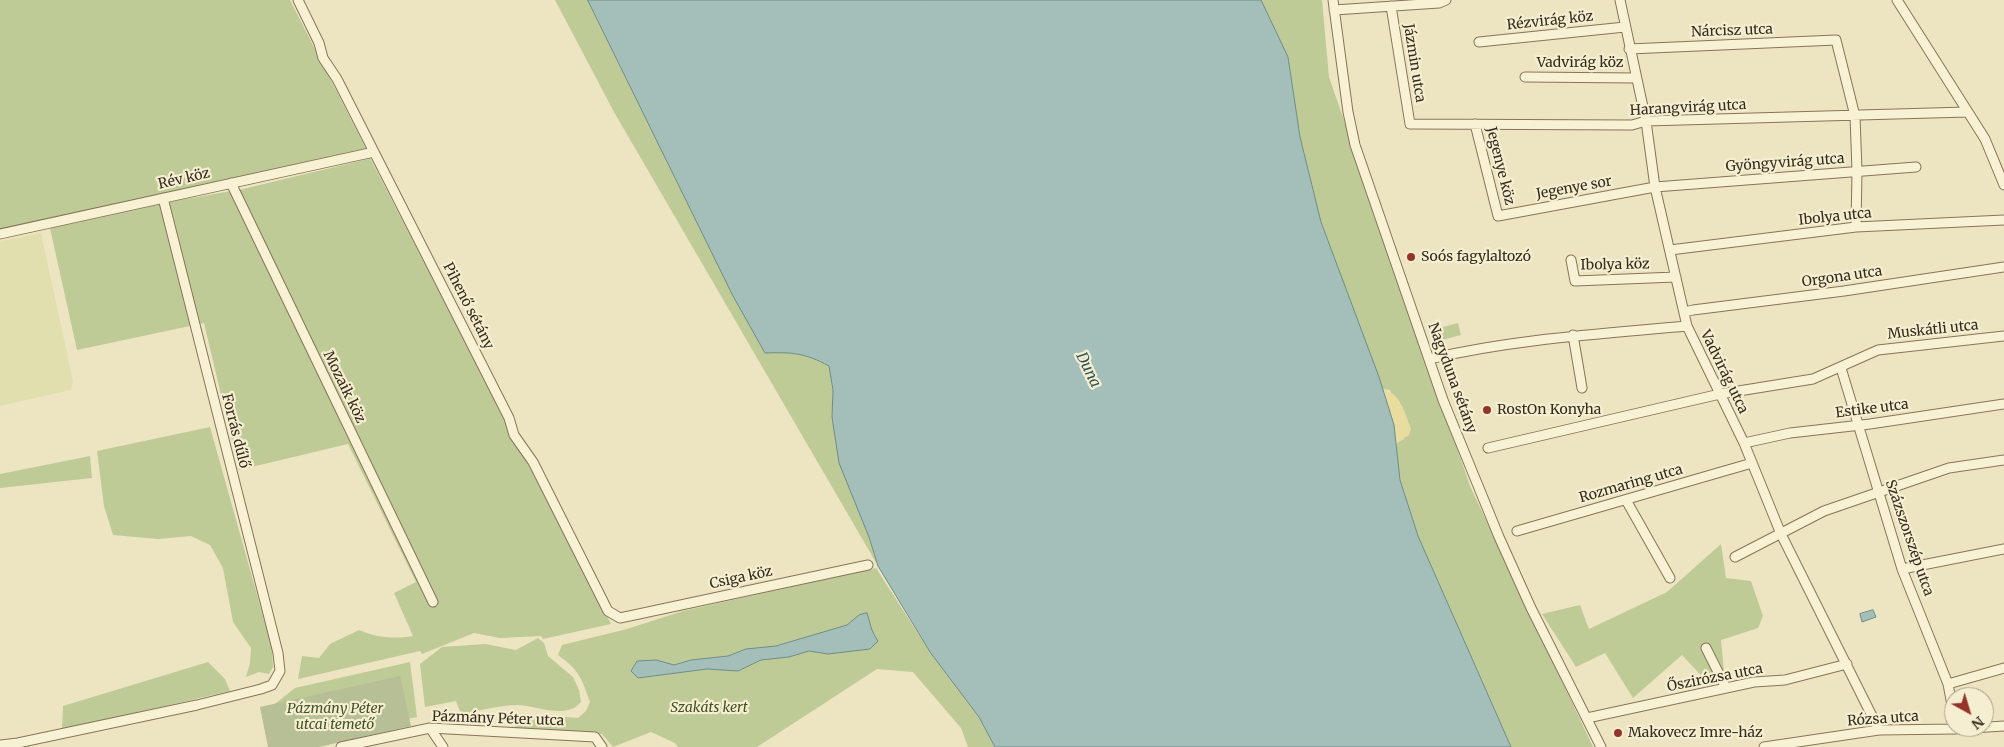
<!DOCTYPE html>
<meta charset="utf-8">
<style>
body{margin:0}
#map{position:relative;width:2004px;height:747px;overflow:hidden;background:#ede4c1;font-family:Merriweather,serif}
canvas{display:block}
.north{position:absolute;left:1944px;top:687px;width:50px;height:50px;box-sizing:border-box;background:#f5eed1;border:1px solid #a9a089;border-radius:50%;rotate:141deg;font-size:14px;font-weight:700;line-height:20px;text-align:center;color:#362c1d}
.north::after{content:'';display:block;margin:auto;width:18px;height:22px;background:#94342a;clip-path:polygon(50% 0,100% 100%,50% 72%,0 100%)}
</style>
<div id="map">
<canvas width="2004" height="747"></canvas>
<div class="north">N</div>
</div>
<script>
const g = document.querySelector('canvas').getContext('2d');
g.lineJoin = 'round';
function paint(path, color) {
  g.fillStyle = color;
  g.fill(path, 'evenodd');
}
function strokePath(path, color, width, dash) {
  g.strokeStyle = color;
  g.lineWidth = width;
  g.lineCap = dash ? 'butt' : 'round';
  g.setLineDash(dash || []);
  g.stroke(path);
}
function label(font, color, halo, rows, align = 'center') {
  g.font = font + ' Merriweather,serif';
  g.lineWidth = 4.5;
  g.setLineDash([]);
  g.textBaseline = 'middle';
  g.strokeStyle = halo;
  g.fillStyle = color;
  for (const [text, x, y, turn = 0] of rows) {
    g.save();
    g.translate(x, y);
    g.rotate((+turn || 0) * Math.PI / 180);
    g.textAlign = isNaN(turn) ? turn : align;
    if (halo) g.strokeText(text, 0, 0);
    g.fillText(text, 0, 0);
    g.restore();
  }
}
paint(new Path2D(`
 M41,233l32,148 -2,9 -71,16v-165z`), '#e2dfaf');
paint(new Path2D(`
 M0,0h290l77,151 -367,78z
 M555,0h33l177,353c28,-1 39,0 64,13l4,24 -1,27 46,149 -264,-454z
 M1261,0h61l7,77 141,409 123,261h-82l-93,-211 -18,-56 -5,-36 9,-5 -14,-49 -8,-1 -61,-167 -21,-85 -12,-80z
 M369,156l242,468 -68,15 -2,-3 -41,2 -26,-5 -52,21 -2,-3 -122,28 4,-23 17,2 11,-14 29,-14c19,8 34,9 54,6l-19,-43 22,-11 -68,-138 -109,26 -35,-147 -127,27 -27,-122 107,-24 86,-15 125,-30z
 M1458,323l3,12 -19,5 -3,-12z
 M210,427l62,221 1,19 -4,7 -10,-2 -13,5 4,-14 1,-15 -18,-26 -10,-54 -13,-23 -19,-9 -33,3 -45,-4 -9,-29 -7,-55z
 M90,456l2,22 -92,10v-14z
 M1721,544l5,34 25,3 12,35 -5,12 -37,12 3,32 -15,12 -27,-29 -49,43 -28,-45 -29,14 -34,-53 38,-9 9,24 78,-37z
 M876,568l54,84 49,65 16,30h-27l-7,-19 -48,-56 -36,-3 -120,78h-79l-3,-4 -24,-11 -38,15 -11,-13 -86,-5 -5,-16 67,5 8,-7 4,-9c-9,-25 -10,-31 -32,-47l4,-10 65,-16 56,-18zM859,615l11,7 1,8 7,11 -8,8 -42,5 -19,-3 -20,6 -28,3 -23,11 -31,-2 -69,9 -7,-7 6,-10 19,-1 18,5 17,-5 37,-4 18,-7 30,-3 71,-21z
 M538,638l6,5 4,13 25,21 6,13 2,12c-16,19 -45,2 -67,3 -17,1 -36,6 -53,9l-5,-13 -31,6 -5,-43 22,-17 43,-3 31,6z
 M208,662l17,17 5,12 -168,39 1,-24z
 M410,662l7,55 -143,30 -8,-36 29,-23z`), '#bfcb96');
paint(new Path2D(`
 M1382,389c18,3 23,24 29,40l-2,6 -14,9 -1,-19z`), '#e9dc9f');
paint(new Path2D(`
 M400,676l11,50 -92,21h-51l-8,-40z`), '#b6bf95');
const water = new Path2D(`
 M588,0h673l27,57 12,80 21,85 58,155 15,48 6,55 18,56 93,211h-516l-16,-30 -49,-65 -52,-86 -9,-29 -30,-74 -7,-46 1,-27 -4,-24c-24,-13 -37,-14 -64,-13l-32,-57z
 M1873,610l3,7 -14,5 -2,-8z
 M867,613c4,12 3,16 11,28l-8,8 -42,5 -19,-3 -20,6 -28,3 -23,11 -31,-2 -69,9 -7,-7 6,-10 19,-1 18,5 17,-5 37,-4 18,-7 30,-3 71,-21 12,-10z`);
paint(water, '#a4bfba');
strokePath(water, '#6b8d88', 1);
const minor = new Path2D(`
 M298,0l21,43 4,15 14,21 172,339 5,17 19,27 75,149 12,7 248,-53
 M1333,0l15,112 7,33 88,255 56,137 32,71 70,139
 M1620,0l26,121 9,66 32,139 57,117 37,91 98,196
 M1897,0l88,139 19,46
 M1391,6l19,118 222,1 14,-4 321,-9
 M1334,10l105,-7 7,-3
 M1479,42l146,-15
 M1629,49l207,-9 19,76 2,55 -1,56
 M1525,77l111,1
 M1475,124l23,92 157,-29 261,-20
 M231,183l202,419
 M0,234l374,-82
 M1670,250l186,-23 148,-7
 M1571,260l4,21 101,-4
 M1684,312l9,-2 151,-19 160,-24
 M1573,335l9,53
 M1429,359c85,-20 171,-25 258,-33
 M1841,368l61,201 46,115 6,32
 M1744,443l46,-10 80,-9 134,-20
 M1488,448l232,-54 93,-15 65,-29 126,-14
 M1626,500l44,78
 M1517,531l235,-68
 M1735,557l89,-46 125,-43 55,-8
 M1902,569l102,-20
 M1706,648l20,40
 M1948,684l56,-16
 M1587,718l167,-36 31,-2 62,-16
 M430,728l13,19
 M0,745l18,-2 179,-38 64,-16 11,-4 8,-14 -2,-18 -115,-455
 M341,747l89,-19 165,9 7,10
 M1764,747l115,-17 77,-1 48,-3`);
strokePath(minor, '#867559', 11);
strokePath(minor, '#f8f1d4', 9);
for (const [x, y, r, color] of [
 [1411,257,5,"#94342a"],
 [1487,410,5,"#94342a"],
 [1618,733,5,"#94342a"]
]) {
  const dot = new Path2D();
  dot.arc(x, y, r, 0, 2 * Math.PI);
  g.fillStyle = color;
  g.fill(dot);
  strokePath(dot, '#f5eed1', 2);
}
label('14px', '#362c1d', '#f5eed1', [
 ["Rézvirág köz",1550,21,-6],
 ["Nárcisz utca",1732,31,-2],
 ["Jázmin utca",1414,63,81],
 ["Vadvirág köz",1580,63],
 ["Harangvirág utca",1688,108,-3],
 ["Gyöngyvirág utca",1785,163,-4],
 ["Jegenye köz",1500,166,76],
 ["Rév köz",184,179,-13],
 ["Jegenye sor",1574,188,-10],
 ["Ibolya utca",1835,217,-6],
 ["Ibolya köz",1615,265,-1],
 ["Orgona utca",1842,277,-8],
 ["Pihenő sétány",468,306,63],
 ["Muskátli utca",1933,330,-6],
 ["Vadvirág utca",1724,372,64],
 ["Nagyduna sétány",1452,378,70],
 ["Mozaik köz",344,387,64],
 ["Estike utca",1872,409,-7],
 ["Forrás dűlő",235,431,76],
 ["Rozmaring utca",1631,484,-16],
 ["Százszorszép utca",1909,538,71],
 ["Csiga köz",741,578,-12],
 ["Őszirózsa utca",1715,678,-11],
 ["Pázmány Péter utca",498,719,2],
 ["Rózsa utca",1883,719,-4]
]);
label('14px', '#362c1d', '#f5eed1', [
 ["Soós fagylaltozó",1421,257],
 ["RostOn Konyha",1497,410],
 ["Makovecz Imre-ház",1628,733]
], 'left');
label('italic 14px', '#425224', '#f5eed1', [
 ["Szakáts kert",709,708],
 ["Pázmány Péter",335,709],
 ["utcai temető",335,725]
]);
label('italic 15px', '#2d5456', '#f5eed1', [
 ["Duna",1088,370,64]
]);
</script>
